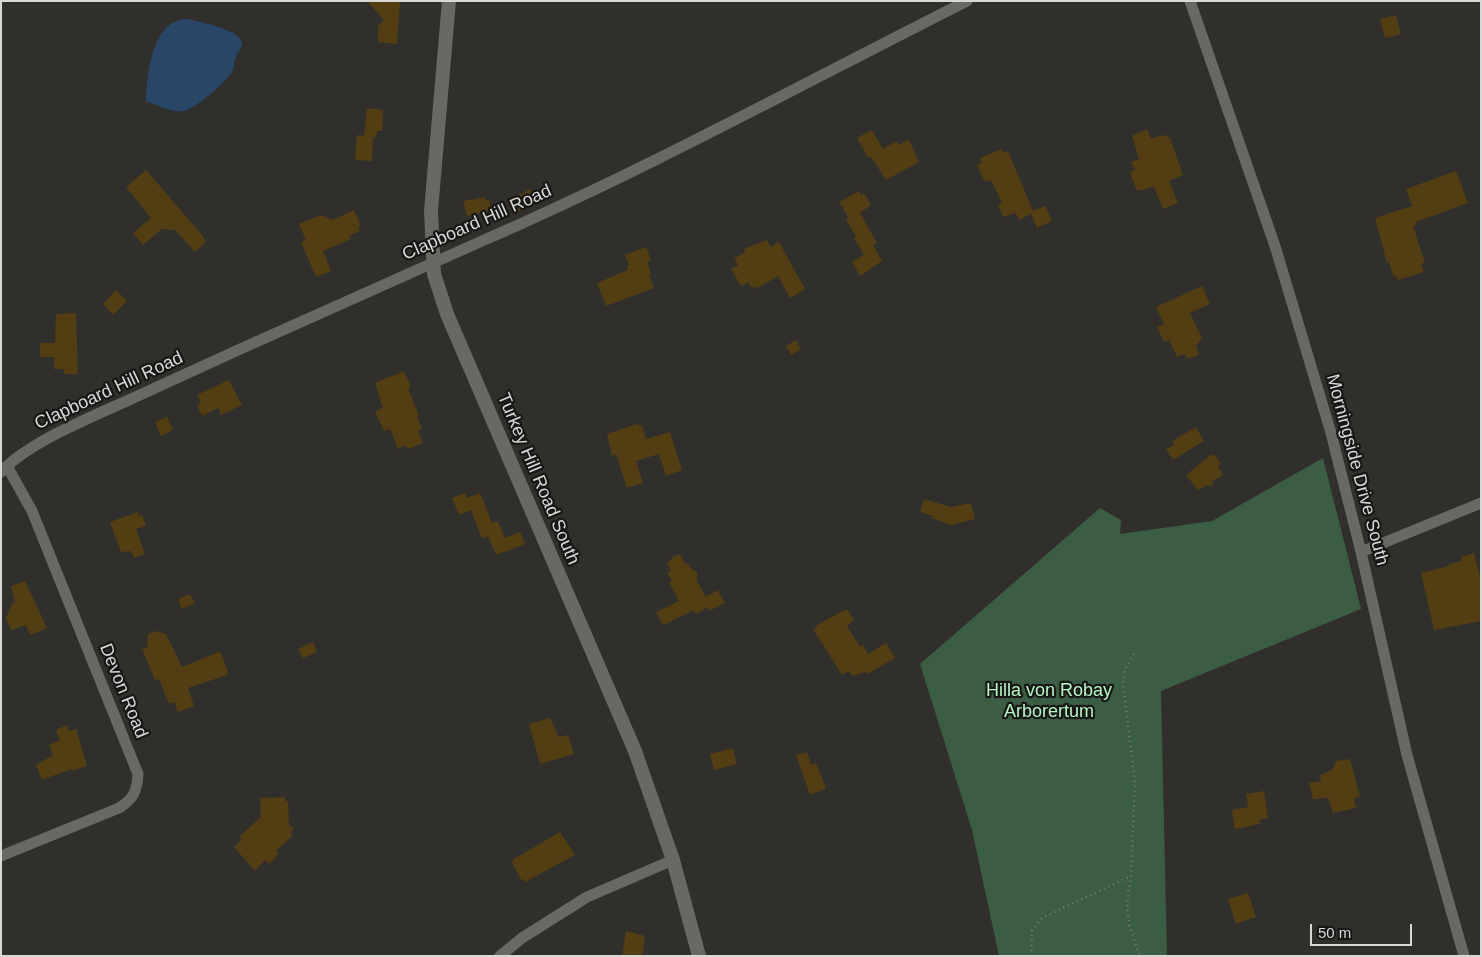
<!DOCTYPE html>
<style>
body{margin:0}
#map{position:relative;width:1482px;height:957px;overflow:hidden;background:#312f2c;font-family:Arial,sans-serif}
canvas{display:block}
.frame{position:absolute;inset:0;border:2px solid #d9d8d6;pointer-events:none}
.scale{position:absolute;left:1310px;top:924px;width:102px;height:22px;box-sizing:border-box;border:2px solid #d9d8d6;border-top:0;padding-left:6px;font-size:15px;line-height:18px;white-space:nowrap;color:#d9d8d6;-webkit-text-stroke:4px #181716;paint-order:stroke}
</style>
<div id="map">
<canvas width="1482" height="957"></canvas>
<div class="frame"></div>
<div class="scale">50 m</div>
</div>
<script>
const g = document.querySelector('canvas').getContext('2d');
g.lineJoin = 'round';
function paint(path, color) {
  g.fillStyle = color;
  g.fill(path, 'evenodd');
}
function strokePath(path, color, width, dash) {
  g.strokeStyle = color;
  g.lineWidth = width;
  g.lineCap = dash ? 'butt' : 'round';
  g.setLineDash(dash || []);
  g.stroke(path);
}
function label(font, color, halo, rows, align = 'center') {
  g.font = font + ' Arial,sans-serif';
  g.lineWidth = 4.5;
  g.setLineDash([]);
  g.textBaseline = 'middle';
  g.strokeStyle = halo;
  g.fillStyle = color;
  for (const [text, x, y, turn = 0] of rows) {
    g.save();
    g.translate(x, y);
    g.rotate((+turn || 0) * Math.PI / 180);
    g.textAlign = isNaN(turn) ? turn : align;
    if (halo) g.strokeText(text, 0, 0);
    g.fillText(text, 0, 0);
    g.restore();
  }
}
paint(new Path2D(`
 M1323,458l38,151 -200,82 6,265h-168l-27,-126 -52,-166 180,-156 21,12 -1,14 92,-13z`), '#3b5d43');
paint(new Path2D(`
 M187,19c13,3 46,9 53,20 6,8 -3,13 -5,20 -2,4 0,8 -2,11 -5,11 -39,40 -50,41 -13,2 -25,-6 -37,-10 1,-26 6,-82 41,-82z`), '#294666');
paint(new Path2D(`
 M367,1h33l-3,43 -19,-2v-16l6,-6z
 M1396,15l5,19 -16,4 -5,-19z
 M367,108l16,2 -1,21h-5l-1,6h-3l-1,24 -17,-1 2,-25 7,1z
 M1147,129l4,10 12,-4 7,3 13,37 -14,6 9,22 -15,6 -9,-22 -17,4 -7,-19 5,-2 -4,-8 8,-3 -7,-23z
 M872,130l11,19 14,-8 2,4 10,-6 10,23 -33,18 -15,-23 -3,1 -11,-20z
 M1001,149l2,4 5,-2 25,60 12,-5 7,15 -15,7 -6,-14 -12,6 -3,-7 -13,4 -5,-12 4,-2 -11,-23 -6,2 -8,-17 5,-3 -2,-4z
 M146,170l57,66 3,6 -11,10 -20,-22 -13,-1 -19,16 -10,-12 18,-15 -25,-31z
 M1456,171l12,32 -52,19 1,3 -4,1 12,37 -4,1 3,8 -26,8 -2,-4 -2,1 -5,-15 -2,1 -12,-45 37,-12 -6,-17z
 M530,189l7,13 -24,12 -6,-13z
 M859,191l2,4 3,-2 7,12 -11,8 17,30 -4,2 9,16 -22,15 -8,-14 12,-7 -10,-17 2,-1 -10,-18 2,-2 -9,-15z
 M485,197l1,4 3,-1 3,11 -25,5 -4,-15z
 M354,210l7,16 -3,2 2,3 -11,5 2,3 -28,12 8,20 -15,6 -15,-35 5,-2 -7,-16 22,-9 12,5z
 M767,240l4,7 8,-5 26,47 -15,9 -12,-22 -22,13 -2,-3 -2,2 -4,-6 -7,4 -10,-17 7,-4 -4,-7 11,-6 -1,-3z
 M646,247l5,13 -4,2 4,12 -2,1 5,13 -48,18 -9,-23 31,-13 -1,-3 2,-2 -4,-10z
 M1202,286l8,18 -20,9 12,25 -6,8 3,8 -11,5 -4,-5 -7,3 -8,-17 -5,2 -7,-15 7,-3 -8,-17z
 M116,290l11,11 -14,14 -10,-11z
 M76,313l2,61h-14v-5h-10v-12h-14v-14h15l1,-29z
 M796,340l5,9 -10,6 -5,-9z
 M404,371l7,16 -3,1 11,28 -2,1 5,12 -4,2 5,12 -15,6 -2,-4 -8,4 -8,-20 -6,2 -9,-19 8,-4 -8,-25z
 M229,380l13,25 -21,10 -3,-7 -16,8 -5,-11 4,-2 -4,-8z
 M167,417l6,13 -12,6 -6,-14z
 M637,424l5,2 4,13 24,-7 12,38 -16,6 -7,-22 -23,7 7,22 -16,5 -11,-34 -4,2 -5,-22z
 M1196,427l8,14 -31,19 -7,-11 8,-4 -2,-4z
 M1212,454l1,2 2,-1 6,9 -3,2 5,9 -10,6 -1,5 -5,-1 -9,5 -12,-15z
 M465,493l2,5 12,-5 2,2 11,28 6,-2 7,17 15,-6 5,12 -29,11 -8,-19 -6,3 -11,-29 -12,5 -7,-17z
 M924,499l27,8 20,-4 4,16 -24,6 -19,-7 1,-2 -13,-4z
 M138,512l1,4 3,-1 4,11 -10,3 9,25 -11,4 -3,-7 -10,1 -11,-30z
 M1474,553l7,28v40l-47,9 -13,-57 28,-7v-2l13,-3 -1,-4z
 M680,554l5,10 3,-1 3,6 6,3v9l9,16 12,-7 7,13 -16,8 -1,-4 -12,7 -2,-4 -31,15 -7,-13 23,-11 -10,-19 3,-1 -5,-9 4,-1 -4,-7 7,-8z
 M25,581l22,47 -17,7 -4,-10 -15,5 -5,-12 6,-14 3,-1 -4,-17z
 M190,594l5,9 -13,6 -4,-10z
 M844,610h4l6,10 -7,6 13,21 3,-2 5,9 18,-11 9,15 -28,16 -1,-2 -14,4 -3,-5 -7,4 -29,-46 4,-2 -1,-1z
 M154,631l12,3 16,33 36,-15 3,1 7,19 -1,3 -39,13 6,18 -16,6 -4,-10 -5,2 -10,-25 -4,1 -13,-31 5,-1 1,-13z
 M313,642l4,10 -14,6 -5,-9z
 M550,718l9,19 9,-2 6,19 -34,10 -11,-40z
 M67,725l2,6 7,-2 11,37 -15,5 -1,-2 -29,11 -6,-15 17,-10 -4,-10 11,-5 -4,-10z
 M733,748l4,16 -23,6 -4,-16z
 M807,752l4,13 5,-2 10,25 -16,7 -14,-40z
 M1350,759l10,37 -6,3 2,9 -23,5 -5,-15 -15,1 -4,-16 12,-2 -1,-6 12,-5 4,-9z
 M1264,791l4,27 -9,2 1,4 -25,5 -3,-19 16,-3 -2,-13z
 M285,797v4h3l1,24 5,4 -3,3 2,3 -17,16 3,3 -10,10 -4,-4 -10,11 -21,-24 8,-8 -3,-2 22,-20 -1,-19z
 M560,832l15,23 -50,27 -2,-3 -2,1 -9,-17 1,-1 -1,-2z
 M1248,893l8,24 -20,7 -8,-25z
 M626,931l19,5 -3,20h-20z`), '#533e13');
strokePath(new Path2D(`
 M1134,654l-9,15 -2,14 12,100 -4,93 -4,27 2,22 11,31
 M1031,956l1,-25 10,-13 89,-42`), '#7b7a77', 2.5, [1, 4]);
strokePath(new Path2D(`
 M1190,1l85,245 56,187 30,119 46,203 57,201
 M1,472c29,-32 101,-59 141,-78 113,-52 227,-103 340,-153 166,-72 324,-159 485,-240
 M1361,552l120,-49
 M1,856l118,-48c14,-9 18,-16 19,-34l-106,-263 -25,-45
 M500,956l22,-18 65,-41 86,-37`), '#6a6865', 11);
strokePath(new Path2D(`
 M449,1l-18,210 3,63 13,40 188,437 38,109 26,96`), '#6a6865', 14);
label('18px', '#d9d8d6', '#181716', [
 ["Clapboard Hill Road",477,223,-24],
 ["Clapboard Hill Road",109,391,-25],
 ["Morningside Drive South",1357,470,75],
 ["Turkey Hill Road South",538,479,67],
 ["Devon Road",123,691,68]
]);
label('18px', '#b5f6c3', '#181716', [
 ["Hilla von Robay",1049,691],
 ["Arborertum",1049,712]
]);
</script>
